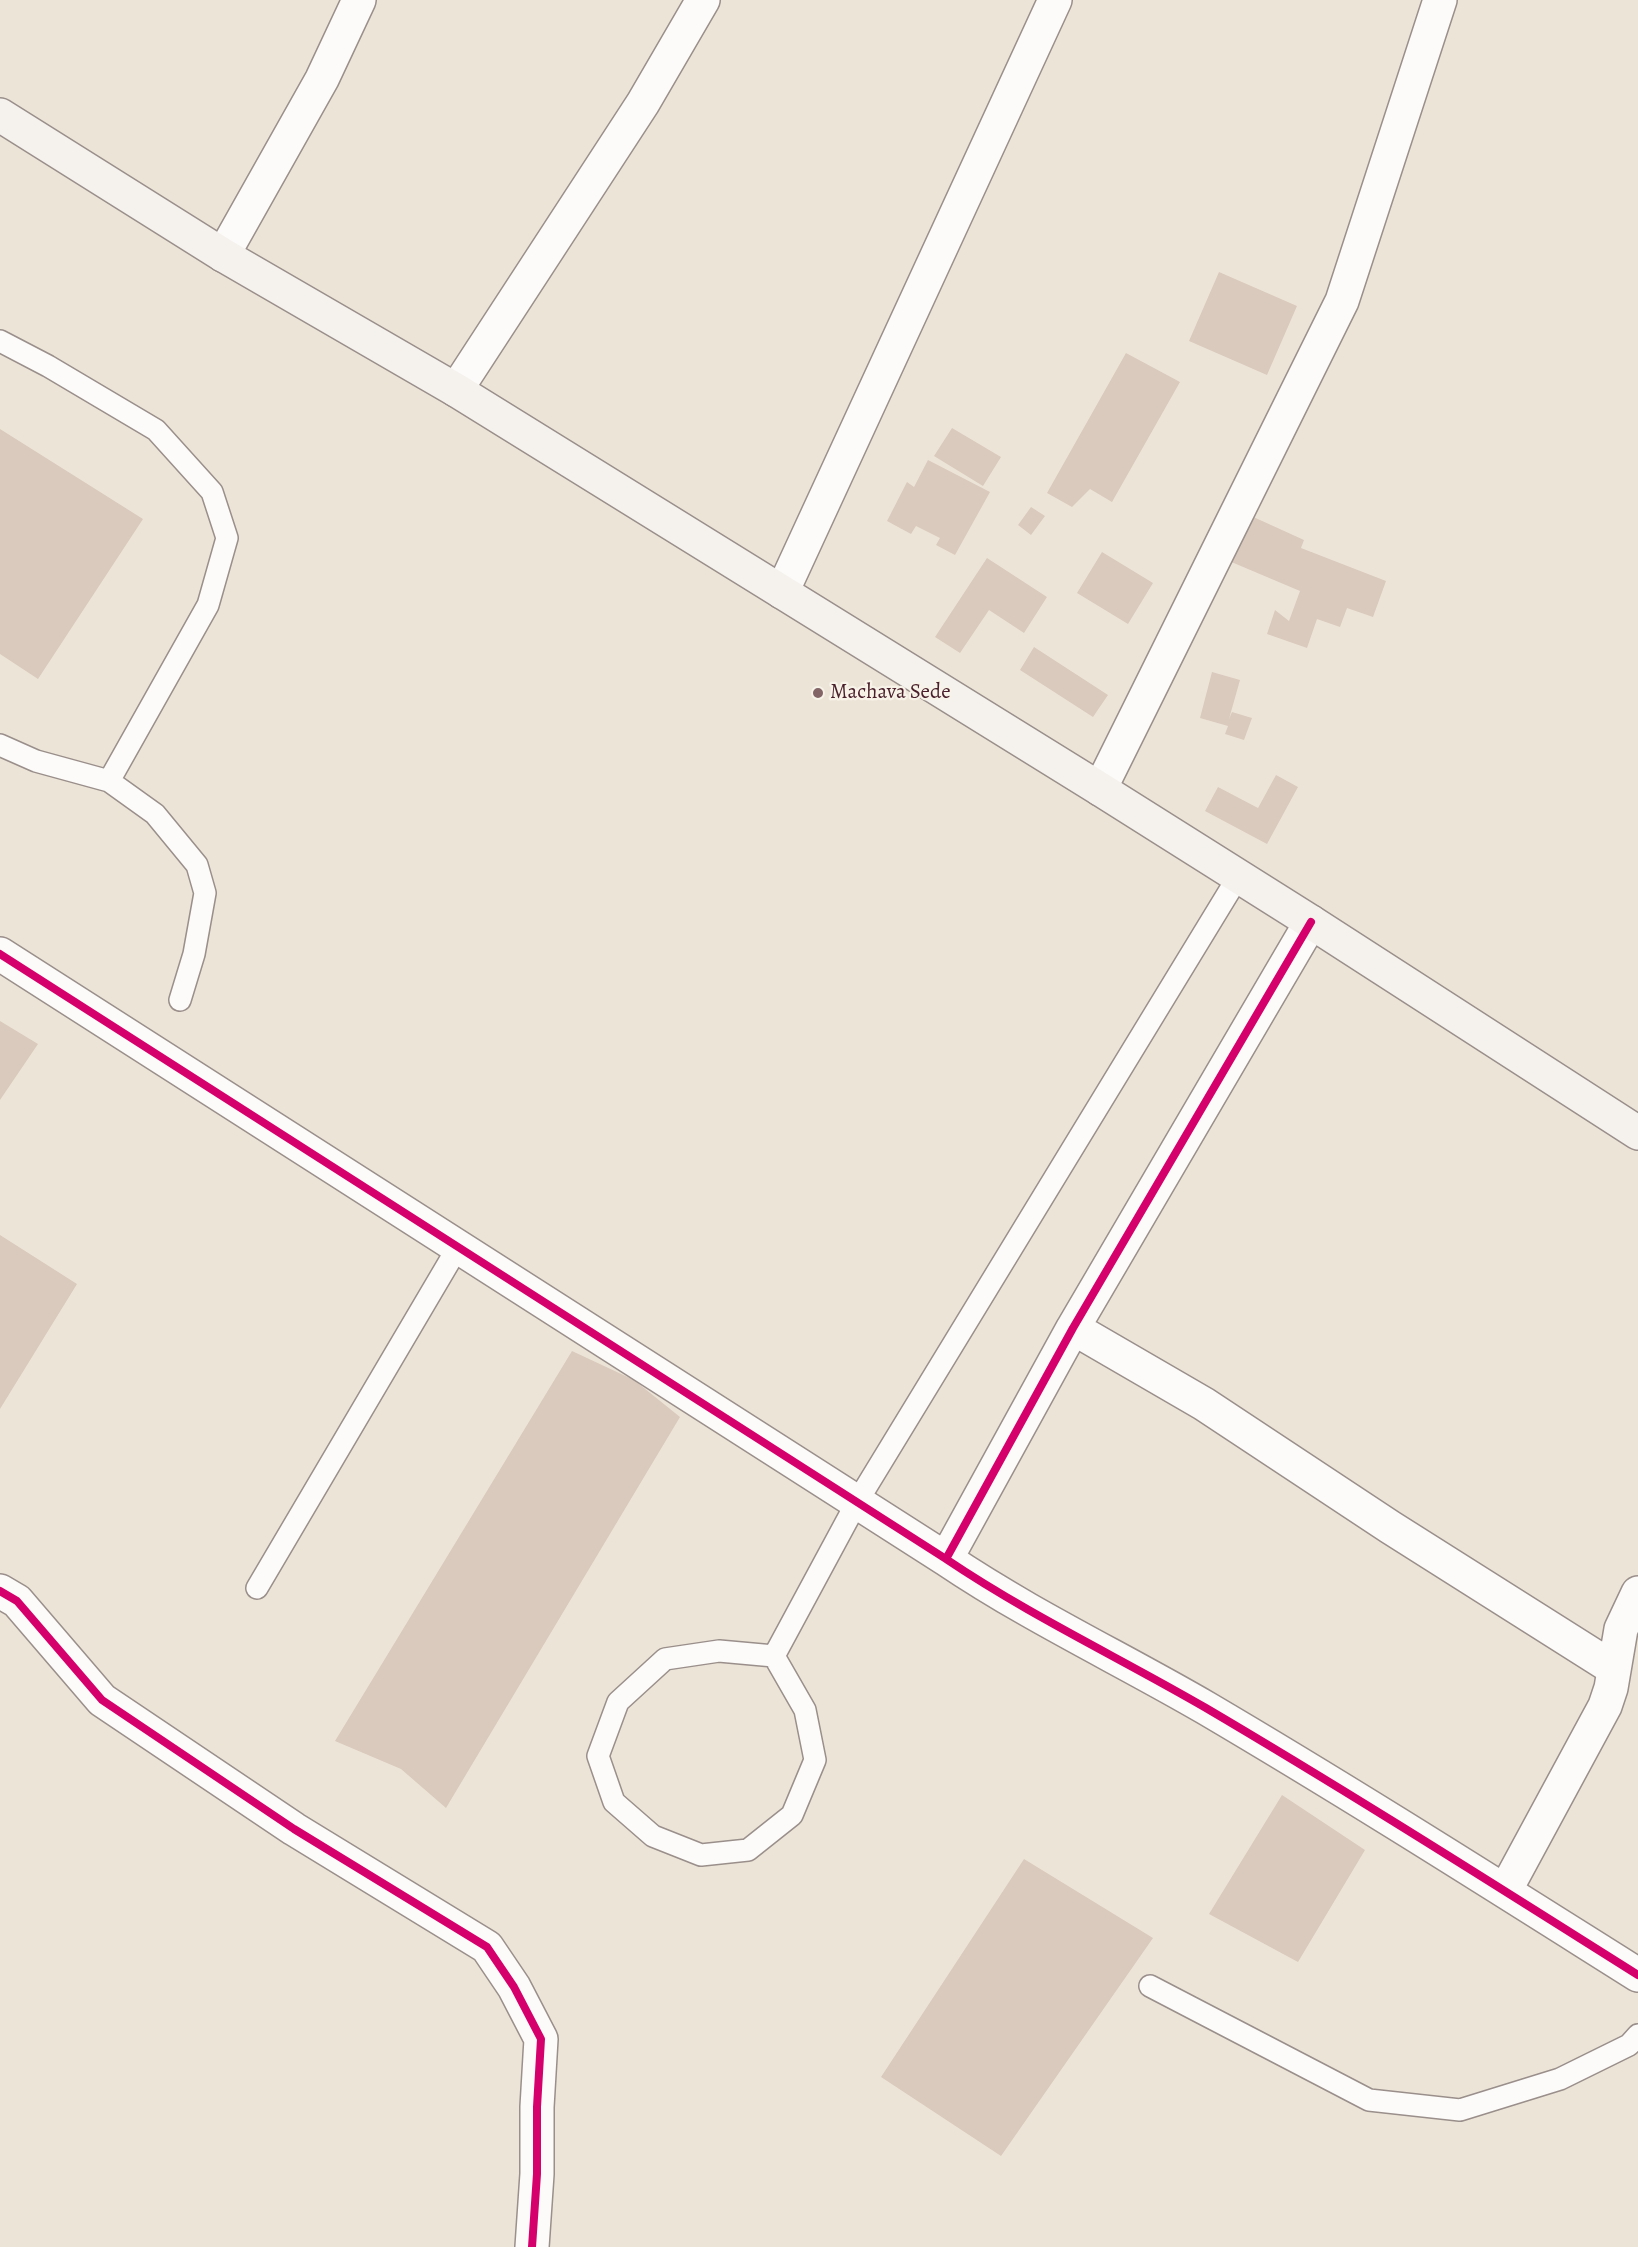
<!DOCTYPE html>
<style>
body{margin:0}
canvas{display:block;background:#ece4d7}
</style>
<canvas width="1638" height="2247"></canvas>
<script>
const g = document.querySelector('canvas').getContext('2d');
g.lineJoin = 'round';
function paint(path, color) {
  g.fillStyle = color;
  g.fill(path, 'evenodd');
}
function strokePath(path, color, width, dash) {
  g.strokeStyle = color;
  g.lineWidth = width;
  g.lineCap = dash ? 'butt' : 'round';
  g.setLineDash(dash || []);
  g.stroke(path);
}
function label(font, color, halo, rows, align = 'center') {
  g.font = font + ' Alegreya,serif';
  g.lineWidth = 4.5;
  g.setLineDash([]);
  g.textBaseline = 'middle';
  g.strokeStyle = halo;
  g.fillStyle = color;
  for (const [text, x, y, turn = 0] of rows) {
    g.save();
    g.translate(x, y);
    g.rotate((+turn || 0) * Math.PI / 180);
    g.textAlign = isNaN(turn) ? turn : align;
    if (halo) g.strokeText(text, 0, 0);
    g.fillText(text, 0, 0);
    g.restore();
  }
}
paint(new Path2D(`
 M1219,272l78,34 -30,69 -78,-34z
 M1126,353l54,29 -68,120 -22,-13 -18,18 -25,-14z
 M952,428l49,29 -18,29 -49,-30z
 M0,429l143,90 -105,160 -38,-25z
 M928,460l62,32 -35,63 -19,-10 4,-7 -24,-12 -5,8 -24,-13 20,-39 7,5z
 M1031,507l14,9 -14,19 -13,-10z
 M1249,515l55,25 -3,8 85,33 -13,36 -26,-9 -7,19 -23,-8 -10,29 -40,-14 8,-24 14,11 11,-30 -71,-30z
 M1102,552l51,31 -25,41 -51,-31z
 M987,558l60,39 -23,36 -35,-23 -29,43 -25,-16z
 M1034,647l74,48 -15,22 -73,-47z
 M1212,672l28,8 -11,39 3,-7 20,6 -8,22 -19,-6 3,-8 -28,-8z
 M1276,775l22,12 -31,57 -62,-33 13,-24 40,21z
 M0,1021l38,23 -38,56z
 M0,1235l77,49 -77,125z
 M572,1351l62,29 46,37 -234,391 -45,-39 -66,-28z
 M1282,1795l83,55 -67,112 -89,-48z
 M1024,1859l129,79 -152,218 -120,-79z`), '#dacabd');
const service = new Path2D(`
 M0,341l48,25 108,64 56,62 15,46 -19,67 -99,176 46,33 42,51 8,28 -11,61 -14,46
 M0,745l36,16 73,20
 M257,1588l201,-341
 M719,1651l55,5 31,54 10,50 -23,55 -44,35 -47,5 -48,-19 -39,-34 -16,-46 20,-54 47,-43z
 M774,1656l83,-154 381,-625
 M1150,1986l219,114 91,10 100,-31 69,-34 9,-10`);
const minor = new Path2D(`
 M223,255l99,-176 37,-79
 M456,390l187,-287 60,-103
 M782,592l273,-592
 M1100,789l242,-488 98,-301
 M1311,922l-238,406 -127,231c83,56 174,99 260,149 146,86 289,177 432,267
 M0,954l946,605
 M1073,1328l131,76 186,123 223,141
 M0,1591l17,10 85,99 192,129 193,118 27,40 27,52 -4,68v67l-5,73
 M1505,1891l100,-185 6,-18 10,-59 17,-36`);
const secondary = new Path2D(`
 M0,115l223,140 233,135 644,399 211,133 327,211`);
strokePath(service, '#9a8f8b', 24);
strokePath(minor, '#9a8f8b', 36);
strokePath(secondary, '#9a8f8b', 36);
strokePath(service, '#fcfbf9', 21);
strokePath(minor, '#fcfbf9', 33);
strokePath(secondary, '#f5f2ee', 33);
strokePath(new Path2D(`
 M1311,922l-238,406 -127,231c83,56 174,99 260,149 146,86 289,177 432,267
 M0,954l946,605
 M0,1591l17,10 85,99 192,129 193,118 27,40 27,52 -4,68v67l-5,73`), '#d6006c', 8);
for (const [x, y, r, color] of [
 [818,693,6,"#836467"]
]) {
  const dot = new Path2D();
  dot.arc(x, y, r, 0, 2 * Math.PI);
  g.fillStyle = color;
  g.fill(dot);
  strokePath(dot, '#f7f3e8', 2);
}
label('21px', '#4a1f2b', '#f7f3e8', [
 ["Machava Sede",830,693]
], 'left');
</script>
